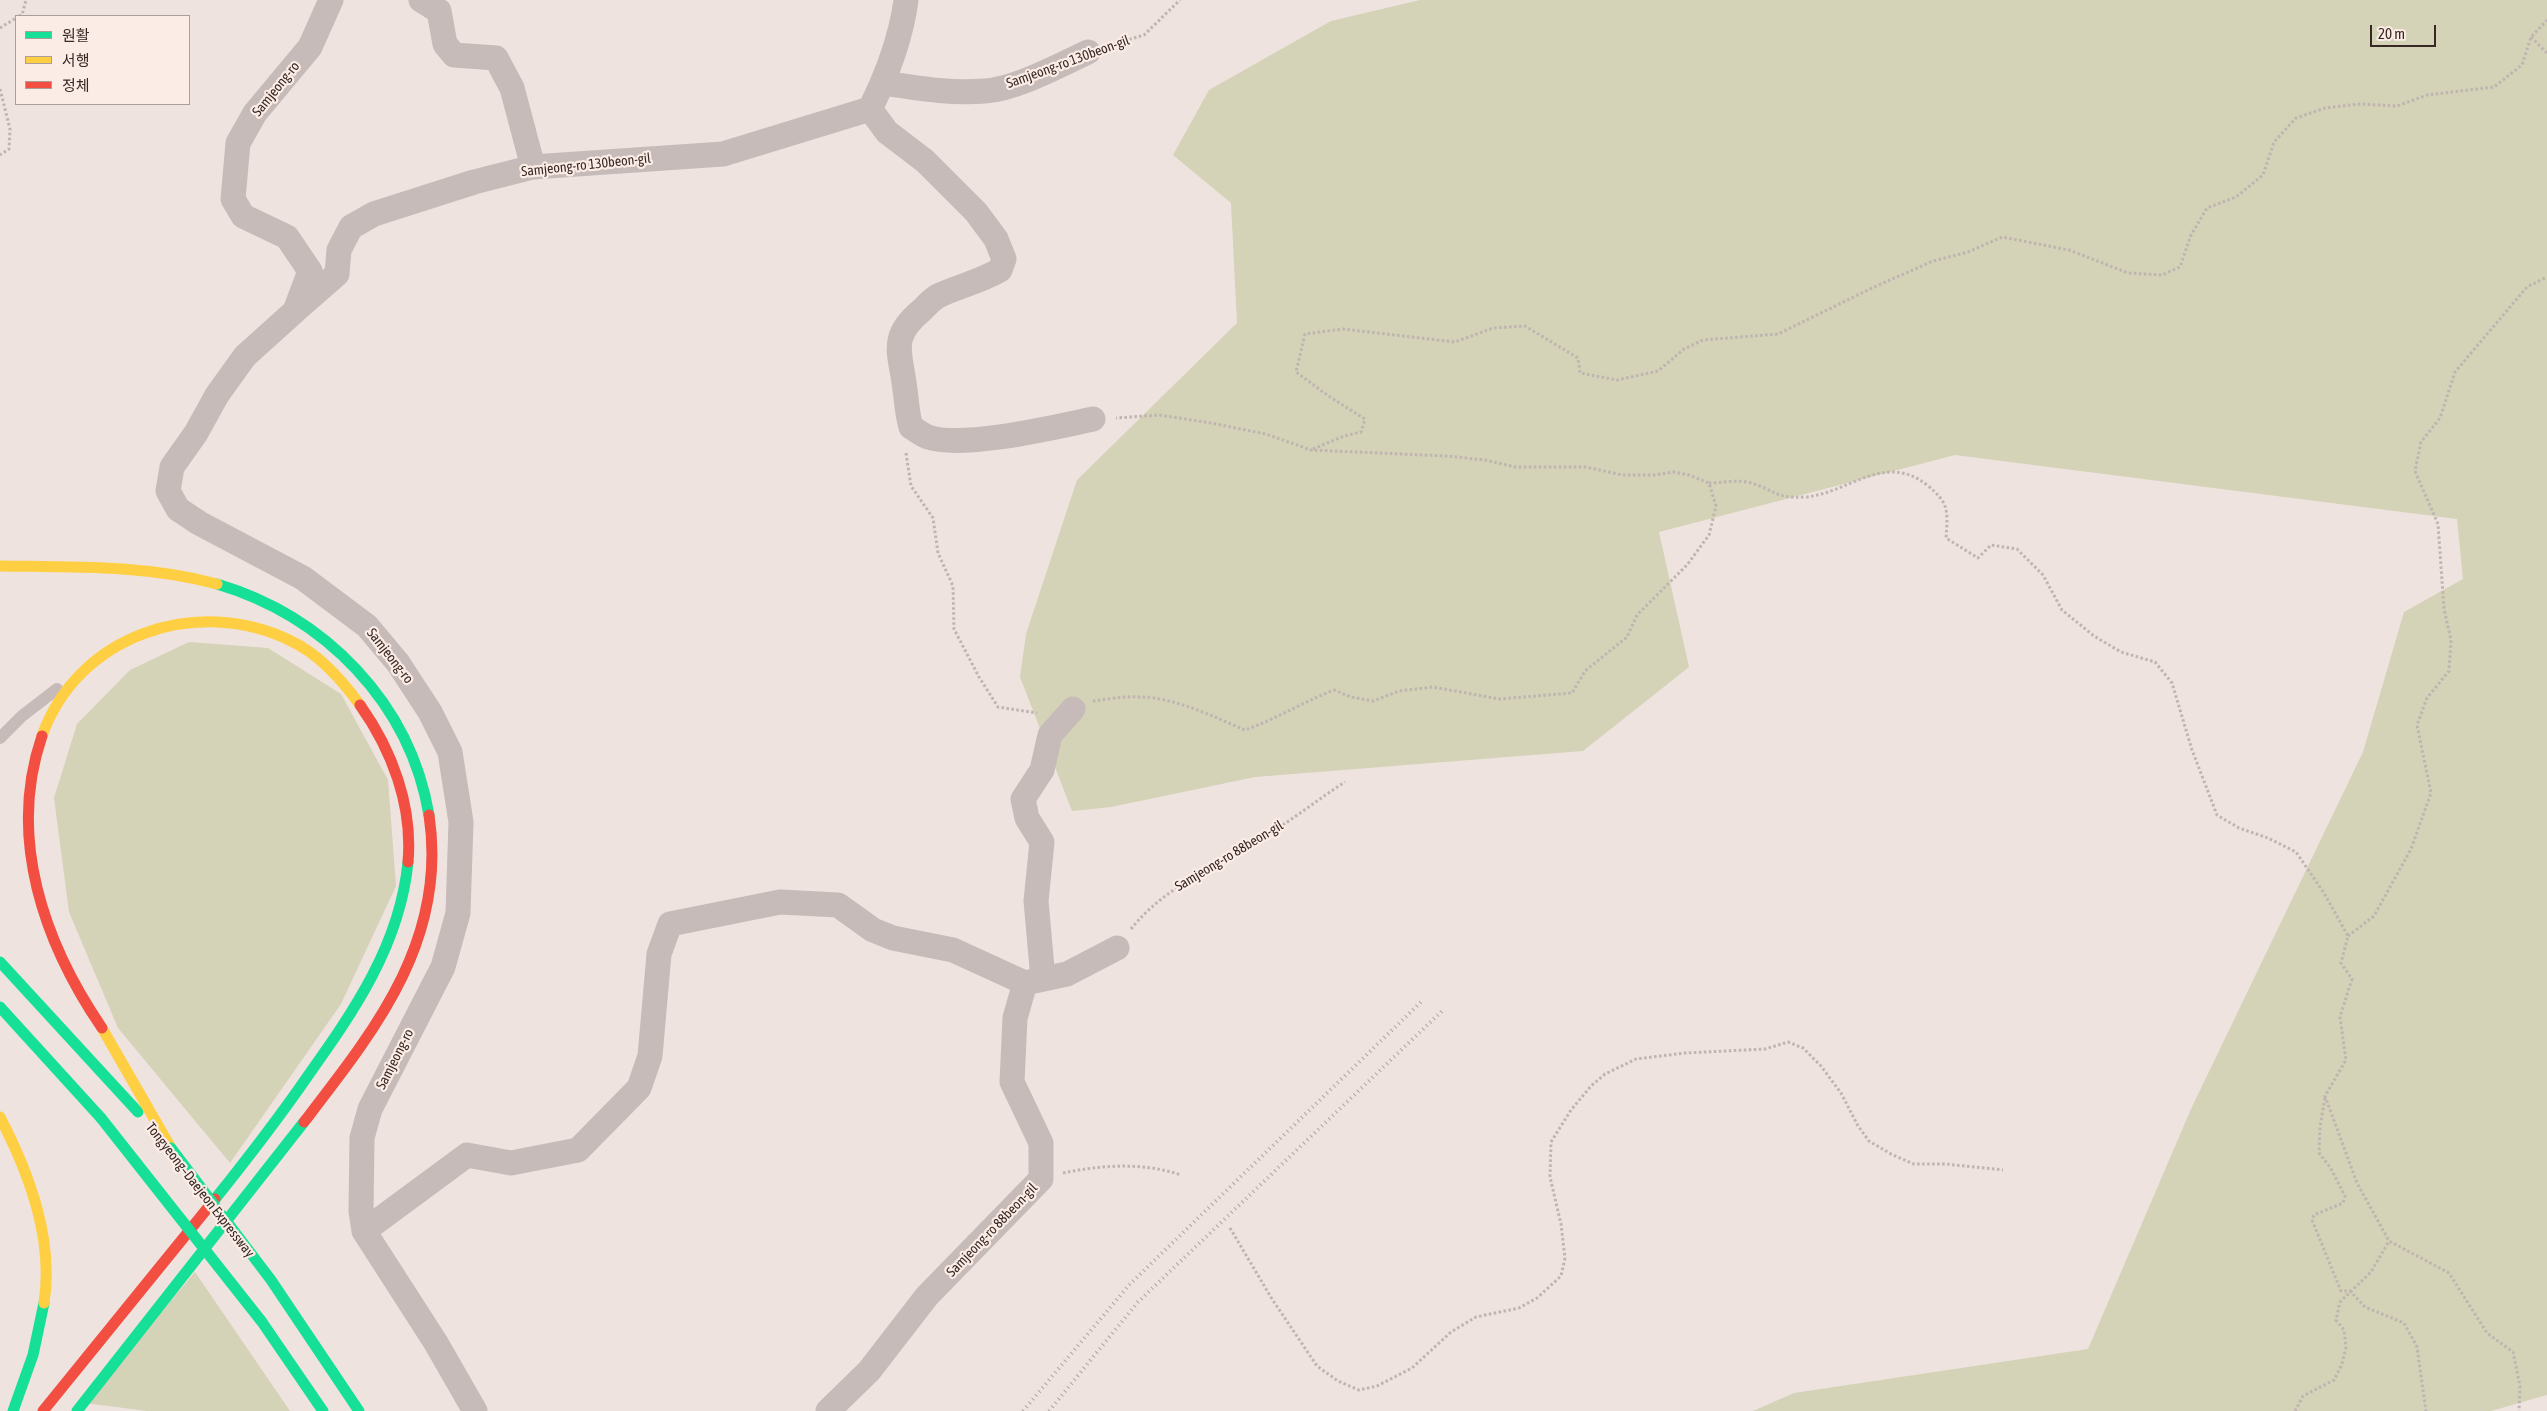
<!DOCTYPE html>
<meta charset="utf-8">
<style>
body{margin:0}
#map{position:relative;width:2547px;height:1411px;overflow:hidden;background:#eee3de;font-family:"Asap Condensed","Noto Sans KR",sans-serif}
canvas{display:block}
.legend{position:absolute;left:15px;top:15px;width:175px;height:90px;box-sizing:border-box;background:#fbece5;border:1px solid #ad9e99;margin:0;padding:6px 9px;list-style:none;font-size:15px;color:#372826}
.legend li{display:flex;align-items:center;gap:10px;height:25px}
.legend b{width:25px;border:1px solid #ad9e99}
.scale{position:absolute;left:2370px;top:25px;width:66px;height:22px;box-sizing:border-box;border:2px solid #372826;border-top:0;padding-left:6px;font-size:15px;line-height:18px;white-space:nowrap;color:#372826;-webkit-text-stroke:4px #fbece5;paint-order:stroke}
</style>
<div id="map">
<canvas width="2547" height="1411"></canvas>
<ul class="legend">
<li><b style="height:6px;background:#16e098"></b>원활</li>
<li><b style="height:6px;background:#ffcf43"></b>서행</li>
<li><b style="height:6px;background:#f24e42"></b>정체</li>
</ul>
<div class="scale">20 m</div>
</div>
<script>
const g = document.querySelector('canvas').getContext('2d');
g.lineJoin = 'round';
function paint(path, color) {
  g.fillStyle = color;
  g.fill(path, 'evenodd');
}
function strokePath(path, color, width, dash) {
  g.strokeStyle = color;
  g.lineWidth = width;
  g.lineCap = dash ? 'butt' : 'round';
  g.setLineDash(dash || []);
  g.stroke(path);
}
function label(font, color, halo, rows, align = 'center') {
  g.font = font + ' "Asap Condensed",sans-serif';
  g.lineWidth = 4.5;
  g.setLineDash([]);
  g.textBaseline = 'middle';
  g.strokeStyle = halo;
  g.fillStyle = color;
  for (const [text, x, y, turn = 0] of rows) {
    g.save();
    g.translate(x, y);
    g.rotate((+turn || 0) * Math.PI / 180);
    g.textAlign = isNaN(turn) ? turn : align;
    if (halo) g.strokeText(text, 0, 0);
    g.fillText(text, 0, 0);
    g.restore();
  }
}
paint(new Path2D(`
 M1420,0h1127v1395l-56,16h-738l41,-18 294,-44 103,-240 172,-357 41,-140 59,-33 -6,-60 -502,-64 -296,77 30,135 -106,84 -328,26 -144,30 -39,4 -52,-134 6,-43 51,-154 160,-157 -6,-120 -58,-48 36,-65 122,-69z
 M189,642l79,6 73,46 47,86 8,106 -55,118 -111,159 -112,-135 -49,-116 -15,-114 23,-74 53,-54z
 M195,1272l95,139h-143l-62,-8z`), '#d4d2b7');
strokePath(new Path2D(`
 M19,16l3,-1 4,-15
 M0,28l16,-10
 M2531,37l16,16
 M1110,45l34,-10 36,-35
 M0,89l10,40 -1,20 -9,6
 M1313,449l31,-13 17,-4 4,-13 -35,-22 -34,-25 9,-38 38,-5 112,13 38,-14 32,-2 53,32 2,15 37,7 41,-9 26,-22 19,-9 75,-6 94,-46 61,-27 35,-9 34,-15 67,13 59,23 34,2 18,-8 11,-32 16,-27 29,-11 27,-22 11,-33 22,-24 29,-10 34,-4 38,2 30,-11 67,-8 28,-22 9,-28 16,-17
 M906,453l5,33 22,32 5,35 15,33 1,43 25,48 19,30 39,6
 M1709,483c12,0 30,-4 42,0 24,7 24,16 54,14 43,-3 79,-46 122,-12 22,18 21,25 19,53l32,20 13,-13 26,4 26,26 19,35 32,26 27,16 34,10 17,21 20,67 25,65 22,13 29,10 28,14 28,41 24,43 -7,27 11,16 -12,38 6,43 -21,36 32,87 32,58 60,32 38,60 26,19 7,34 -1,25
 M1093,701c15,-2 32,-5 47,-4 33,0 75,20 105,33 31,-11 58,-28 89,-40l17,7 22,4 26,-10 34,-4 66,12 73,-6 13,-22 42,-34 10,-22 50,-50 22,-30 7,-29 -7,-23 -20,-8 -15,-3 -20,3h-32l-36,-8h-71l-30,-7 -38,-4 -136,-6 -45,-16 -55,-11 -52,-8 -43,3
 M1131,929c34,-43 86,-63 131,-91 29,-17 55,-38 83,-56
 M2348,936l26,-20 37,-67 20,-56 -14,-68 10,-27 22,-27 2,-31 -7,-31 -6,-85 -23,-53 6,-29 19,-24 15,-46 72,-85 20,-10
 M2325,1098l-5,29 -1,26 11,14 15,29 -2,7 -29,12 -2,5 29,71h9l15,16 39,16 13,24 9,64
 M1063,1173c39,-8 80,-11 118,2
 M1230,1228l42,71 45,67 21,15 21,9 18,-4 35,-18 39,-36 25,-15 43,-9 18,-10 24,-22 4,-18 -4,-34 -11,-47 1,-35 20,-32 20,-24 14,-12 31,-15 49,-6 80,-4 23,-7 15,6 18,18 20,27 17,33 11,15 22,13 23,10h32l57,6
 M2295,1411l8,-15 31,-16 8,-16 4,-17 -2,-17 -8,-10 4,-18 31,-30 18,-31`), '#bfb4b0', 3, [2.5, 2.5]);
strokePath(new Path2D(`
 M0,738l22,-22 35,-27`), '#c6bbb8', 12);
strokePath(new Path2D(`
 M331,0l-21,47 -55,66 -17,30 -5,56 10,17 44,21 23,34 -15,40 -50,45 -28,39 -21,38 -24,34 -4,24 10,18 21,14 104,55 64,48 31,37 32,49 20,40 11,70 -3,91 -15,54 -73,142 -8,29 -1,73 3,20 72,112 39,68
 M421,0l18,11 6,33 9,11 42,3 16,30 21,79
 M883,83c34,5 67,11 102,8 31,-2 75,-26 103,-39
 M870,109l17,23 38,29 51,51 20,27 8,20 -4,11c-19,11 -40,16 -60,25 -7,3 -13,10 -18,15 -34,28 -21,43 -17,80 2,13 2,24 6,37 5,3 11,8 17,10 35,12 127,-10 165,-18
 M297,309l40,-35 2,-24 12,-23 23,-13 100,-32 59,-15 190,-13 147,-45c17,-34 31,-71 36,-109
 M1043,979l-7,-78 6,-59 -15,-24 -4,-19 19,-29 8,-35 23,-26
 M364,1231l103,-76 44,8 67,-13 61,-62 11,-32 9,-102 11,-30 110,-22 58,3 35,25 20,8 60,12 72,33 42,-9 50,-26
 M828,1411l41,-40 58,-75 114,-117v-36l-29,-61 3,-64 10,-35`), '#c6bbb8', 25);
strokePath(new Path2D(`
 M217,584c108,32 193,119 212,231
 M0,962l138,150
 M0,1007l101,111
 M215,1199c32,-40 63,-80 92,-122 47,-66 93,-132 101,-215
 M13,1411l20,-56 11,-52
 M77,1411l227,-289`), '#16e098', 11);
strokePath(new Path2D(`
 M0,566c73,1 146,-1 217,18
 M42,736c36,-102 156,-141 249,-95 28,13 51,39 69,64
 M102,1028l69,120
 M0,1117c29,56 54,122 44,186`), '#ffcf43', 11);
strokePath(new Path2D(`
 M360,705c32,45 53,101 48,157
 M42,736c-35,102 2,207 60,292
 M304,1122c71,-92 144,-182 125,-307
 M43,1411l172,-212`), '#f24e42', 11);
strokePath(new Path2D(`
 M1023,1411l106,-126 292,-283
 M1049,1411l89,-109 304,-291`), '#aea5a2', 4, [1, 4]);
strokePath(new Path2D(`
 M101,1118l161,204 61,89
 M171,1148l100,132 88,131`), '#16e098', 11);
label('14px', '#372826', '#fbece5', [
 ["Samjeong-ro 130beon-gil",1068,62,-20],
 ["Samjeong-ro",276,89,-51],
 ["Samjeong-ro 130beon-gil",586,165,-6],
 ["Samjeong-ro",390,656,52],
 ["Samjeong-ro 88beon-gil",1229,856,-31],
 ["Samjeong-ro",395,1059,-63],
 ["Tongyeong–Daejeon Expressway",200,1190,52],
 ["Samjeong-ro 88beon-gil",992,1230,-46]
]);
</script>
